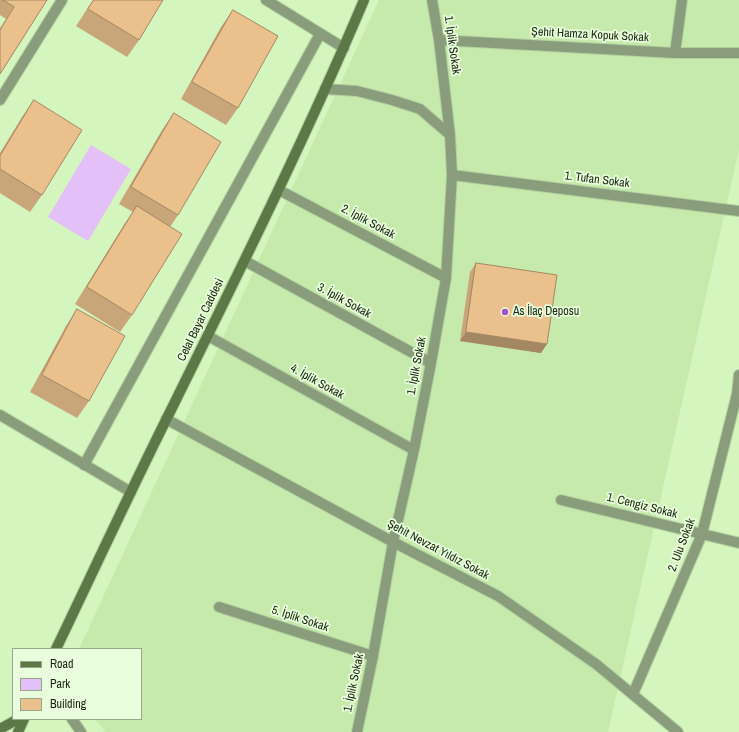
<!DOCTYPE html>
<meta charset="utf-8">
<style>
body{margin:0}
#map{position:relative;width:739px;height:732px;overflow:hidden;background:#d4f5bd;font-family:"Archivo Narrow",sans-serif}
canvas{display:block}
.legend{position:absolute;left:12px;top:648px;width:130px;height:72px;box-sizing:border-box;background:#e9fedc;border:1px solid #96a78a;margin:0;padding:5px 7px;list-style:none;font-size:12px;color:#192510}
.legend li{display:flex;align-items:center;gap:8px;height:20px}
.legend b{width:20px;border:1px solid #96a78a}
</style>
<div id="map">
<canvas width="739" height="732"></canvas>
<ul class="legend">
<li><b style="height:5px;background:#5c7847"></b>Road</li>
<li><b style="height:11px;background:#e4c0f9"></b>Park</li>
<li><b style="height:11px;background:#eac18d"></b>Building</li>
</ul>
</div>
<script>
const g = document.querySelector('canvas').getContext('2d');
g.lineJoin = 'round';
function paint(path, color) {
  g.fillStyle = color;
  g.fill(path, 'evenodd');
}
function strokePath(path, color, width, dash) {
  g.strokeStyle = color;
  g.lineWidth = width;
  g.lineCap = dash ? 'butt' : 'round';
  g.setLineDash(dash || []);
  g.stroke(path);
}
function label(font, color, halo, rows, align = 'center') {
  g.font = font + ' "Archivo Narrow",sans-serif';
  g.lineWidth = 3.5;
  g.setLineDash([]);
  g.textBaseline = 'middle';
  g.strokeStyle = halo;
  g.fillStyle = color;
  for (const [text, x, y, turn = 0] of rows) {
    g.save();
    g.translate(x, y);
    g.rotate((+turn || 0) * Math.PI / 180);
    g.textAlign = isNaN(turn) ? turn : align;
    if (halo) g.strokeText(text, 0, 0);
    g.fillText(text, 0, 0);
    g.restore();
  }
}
paint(new Path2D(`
 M379,0h360v149l-131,583h-502l-11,-13h46v-70h-62z`), '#c5eaac');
paint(new Path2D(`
 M91,145l40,24 -43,72 -40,-24z`), '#e4c0f9');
const street = new Path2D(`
 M266,0l78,48
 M439,40l236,13h64
 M675,53l7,-53
 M325,89l32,2 35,9 28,9 30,26
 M0,100l62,-100
 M452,175l287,36
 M279,190l167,88
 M245,261l186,102
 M208,336l206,114
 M0,415l131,77
 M166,419l227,123 105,54 98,68 82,68
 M84,465l236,-431
 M561,500l178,43
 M219,607l154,49
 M633,694l69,-160 35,-140 2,-19
 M72,719l9,13
 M357,732l16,-76 20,-114 21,-92 17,-87 15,-85 6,-103 -2,-40 -11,-95 -7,-40`);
const secondary = new Path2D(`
 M56,649c37,-77 73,-155 111,-231 68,-138 137,-276 197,-418
 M0,729l18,-10
 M18,732l6,-13`);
strokePath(street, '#b2d09e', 12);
strokePath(secondary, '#b2d09e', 12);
strokePath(street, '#899d7c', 10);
strokePath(secondary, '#5c7847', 10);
paint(new Path2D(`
 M0,0h47l-47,74v-46l6,-9 -6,-4z
 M93,0h70l-24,40 -12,17 -51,-31z
 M233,10l5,98 -12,17 -45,-26 40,-72z
 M34,100l8,95 -12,17 -30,-19v-40l22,-36z
 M174,113l4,102 -8,12 -38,88 -12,17 -45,-28 50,-81 8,-11 -14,-8 43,-74z
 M476,263l65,90 -81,-12 10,-69z
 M77,309l12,92 -12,17 -47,-26 36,-66z`), '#c9a679');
paint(new Path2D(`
 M466,332l81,12 -6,9 -81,-12z`), '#a48763');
const building = new Path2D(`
 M3,0h44l-47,74v-44l14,-23z
 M94,0h69l-24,40 -51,-31z
 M233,10l45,26 -40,72 -46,-26z
 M34,100l48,30 -40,65 -42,-26v-13z
 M174,113l47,29 -43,73 -47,-28z
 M137,206l45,28 -50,81 -45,-28z
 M476,263l81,12 -10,69 -81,-12z
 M77,309l48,27 -36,65 -47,-26z`);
paint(building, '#eac18d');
strokePath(building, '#a48763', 1);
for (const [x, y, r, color] of [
 [505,312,4,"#a054c6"]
]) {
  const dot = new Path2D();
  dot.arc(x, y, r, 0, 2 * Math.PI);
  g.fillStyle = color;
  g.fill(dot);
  strokePath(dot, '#e9fedc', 1.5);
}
label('12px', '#192510', '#e9fedc', [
 ["Şehit Hamza Kopuk Sokak",590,35,3],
 ["1. İplik Sokak",452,45,82],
 ["1. Tufan Sokak",597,180,7],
 ["2. İplik Sokak",368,222,28],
 ["3. İplik Sokak",344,301,29],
 ["Celal Bayar Caddesi",201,320,-64],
 ["1. İplik Sokak",417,366,-79],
 ["4. İplik Sokak",317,382,29],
 ["1. Cengiz Sokak",642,506,14],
 ["2. Ulu Sokak",682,545,-69],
 ["Şehit Nevzat Yıldız Sokak",438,550,28],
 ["5. İplik Sokak",300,619,18],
 ["1. İplik Sokak",354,683,-78]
]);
label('12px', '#192510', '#e9fedc', [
 ["As İlaç Deposu",513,312]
], 'left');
</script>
